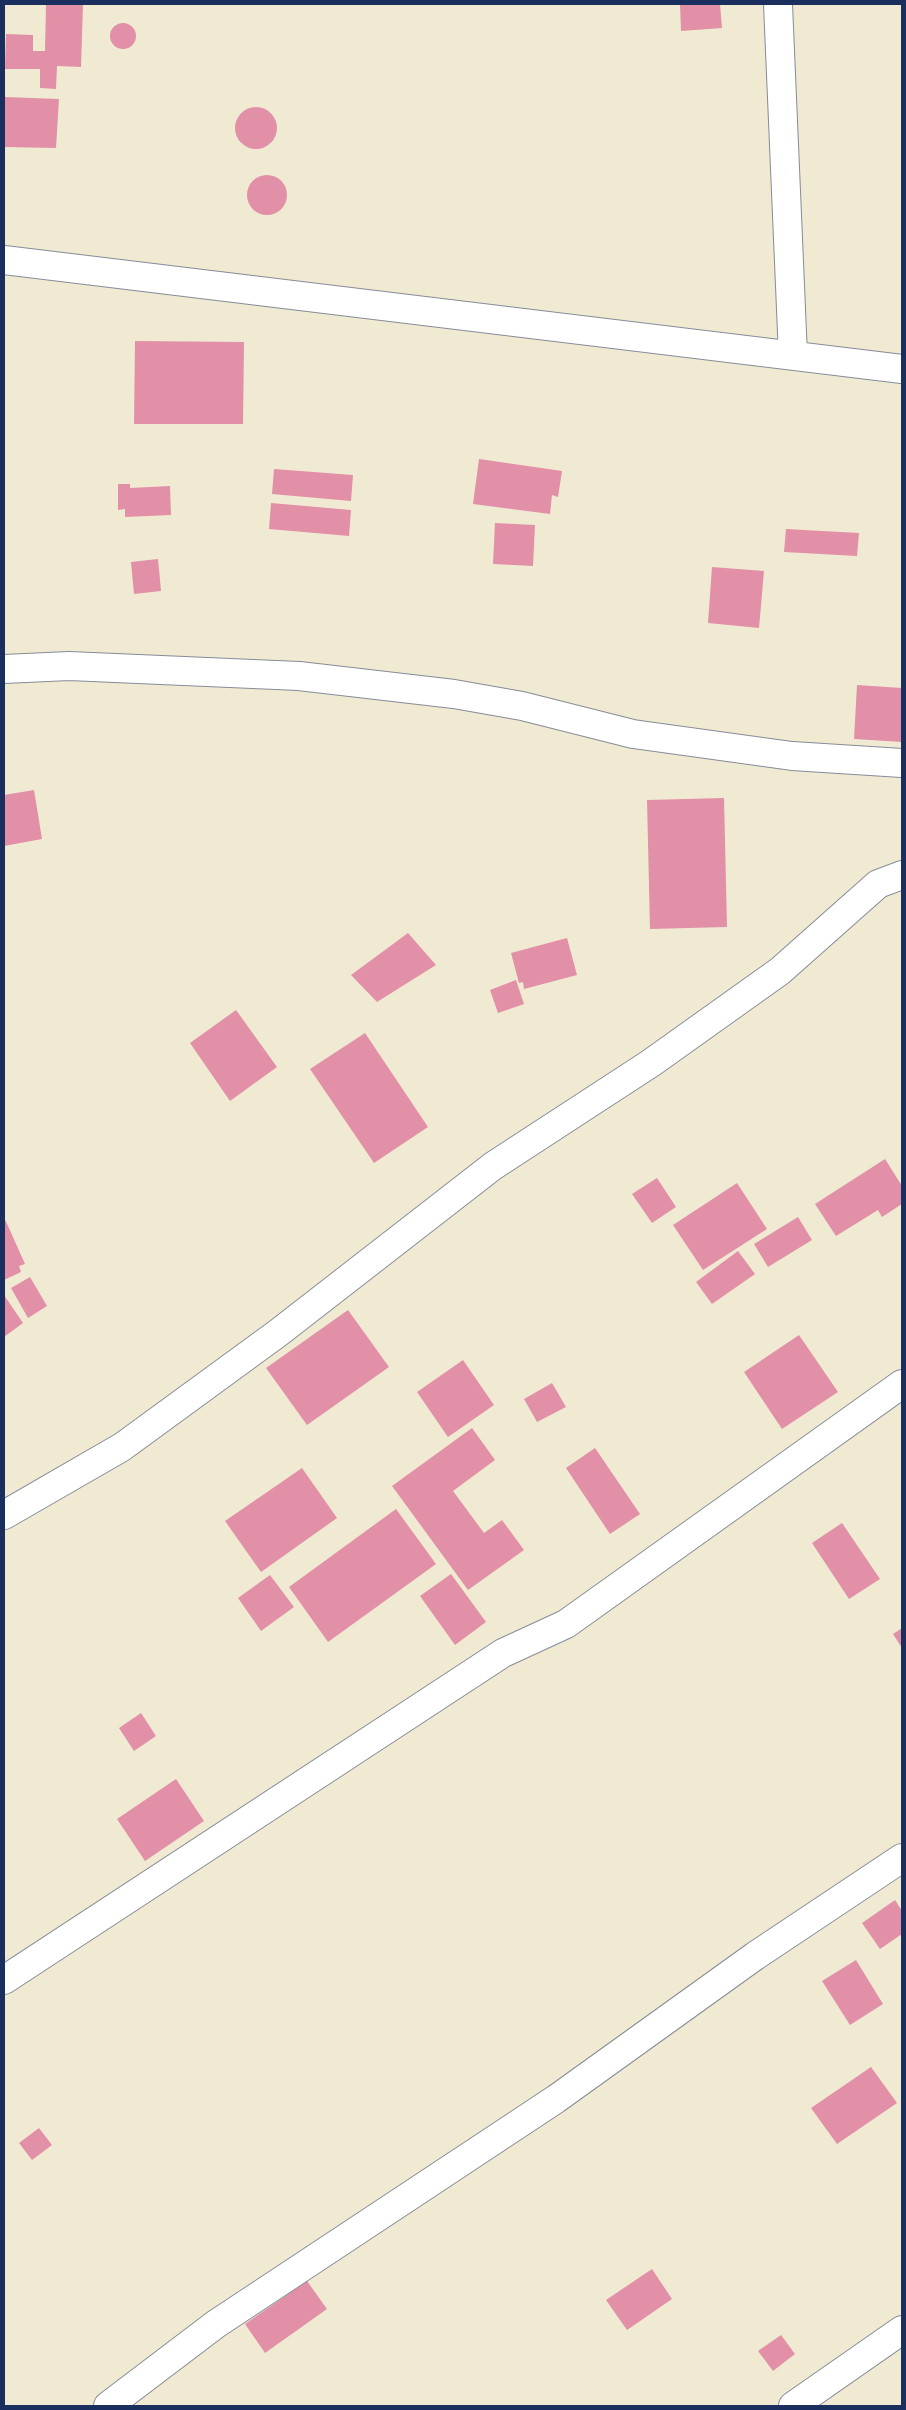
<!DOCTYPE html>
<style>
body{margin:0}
#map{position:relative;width:906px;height:2410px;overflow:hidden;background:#f0ead2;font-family:Kalam,sans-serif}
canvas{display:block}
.frame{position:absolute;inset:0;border:5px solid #1b2f5e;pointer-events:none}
</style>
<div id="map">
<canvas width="906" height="2410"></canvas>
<div class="frame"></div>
</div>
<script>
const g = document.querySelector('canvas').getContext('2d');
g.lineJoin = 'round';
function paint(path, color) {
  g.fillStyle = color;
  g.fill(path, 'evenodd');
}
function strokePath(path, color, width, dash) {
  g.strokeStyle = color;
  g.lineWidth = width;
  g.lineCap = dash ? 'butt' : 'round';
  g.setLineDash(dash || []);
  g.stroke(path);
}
paint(new Path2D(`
 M46,4h37l-2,63 -24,-1 -1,23 -16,-1v-19h-35l1,-35 27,1v16h12z
 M680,4h40l2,24 -41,3z
 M110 36a13 13 0 1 1 26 0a13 13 0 1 1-26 0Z
 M5,97l54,2 -3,49 -52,-1z
 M235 128a21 21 0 1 1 42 0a21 21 0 1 1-42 0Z
 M247 195a20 20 0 1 1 40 0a20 20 0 1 1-40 0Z
 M135,341l109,1 -1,82h-109z
 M479,459l83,12 -4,26 -6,-2 -2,19 -77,-10z
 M274,469l79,6 -2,26 -79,-7z
 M118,484h12v4l40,-2 1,29 -46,2v-8l-7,1z
 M271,503l80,7 -2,26 -80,-7z
 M495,523l40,2 -2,41 -40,-2z
 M786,529l73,4 -2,23 -73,-4z
 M158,559l3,32 -27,3 -3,-32z
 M712,567l52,4 -5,57 -51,-5z
 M857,685l45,3v54l-48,-3z
 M34,790l8,49 -38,7v-51z
 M724,798l3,129 -77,2 -3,-129z
 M408,933l28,32 -59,37 -26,-27z
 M567,938l10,37 -53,14 -1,-7 -4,1 -8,-30z
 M516,980l8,24 -26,9 -8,-23z
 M236,1010l41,57 -47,34 -40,-58z
 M365,1033l63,94 -54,36 -64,-94z
 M885,1159l17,27v18l-20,13 -4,-7 -42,26 -21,-32z
 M657,1178l19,29 -24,16 -20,-29z
 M737,1183l30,46 -64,41 -30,-45z
 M4,1217l21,47 -6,2 2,6 -17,8z
 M798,1217l14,23 -44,27 -14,-23z
 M738,1251l17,23 -43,30 -16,-22z
 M30,1277l17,29 -19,12 -17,-30z
 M4,1295l19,28 -19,14z
 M348,1310l41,57 -82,58 -41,-57z
 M799,1335l39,57 -56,37 -38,-57z
 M463,1360l31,45 -46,32 -31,-45z
 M552,1383l14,24 -29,15 -13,-23z
 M472,1428l23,32 -42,31 31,42 18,-13 22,30 -56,40 -76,-104z
 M595,1448l45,66 -30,20 -44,-66z
 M302,1468l35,50 -76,54 -36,-51z
 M396,1509l40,55 -108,78 -39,-55z
 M842,1523l38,56 -31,20 -37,-56z
 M451,1574l35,48 -31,23 -35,-49z
 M270,1575l24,32 -33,24 -23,-33z
 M902,1628v20l-9,-14z
 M141,1713l15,23 -22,15 -15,-23z
 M176,1779l28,42 -59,40 -28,-42z
 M895,1900l7,11v23l-22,15 -18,-26z
 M856,1960l27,44 -33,21 -28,-44z
 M871,2067l26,36 -60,41 -26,-36z
 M39,2128l13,17 -20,15 -13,-17z
 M652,2269l20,30 -45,31 -21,-30z
 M307,2281l20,28 -62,44 -20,-29z
 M781,2335l14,19 -22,17 -15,-20z`), '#e28fa8');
const minor = new Path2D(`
 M778,4l15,352
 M4,260l898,109
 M4,669l65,-3 230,10 155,18 68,12 111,28 159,22 110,7
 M4,1515l118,-68 156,-114 215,-167 158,-103 129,-92 98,-87 24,-9
 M4,1980l499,-327 63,-29 336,-240
 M108,2406l108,-82 340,-225 199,-143 147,-98
 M793,2406l109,-76`);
strokePath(minor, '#868c98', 30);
strokePath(minor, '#fff', 28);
</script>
